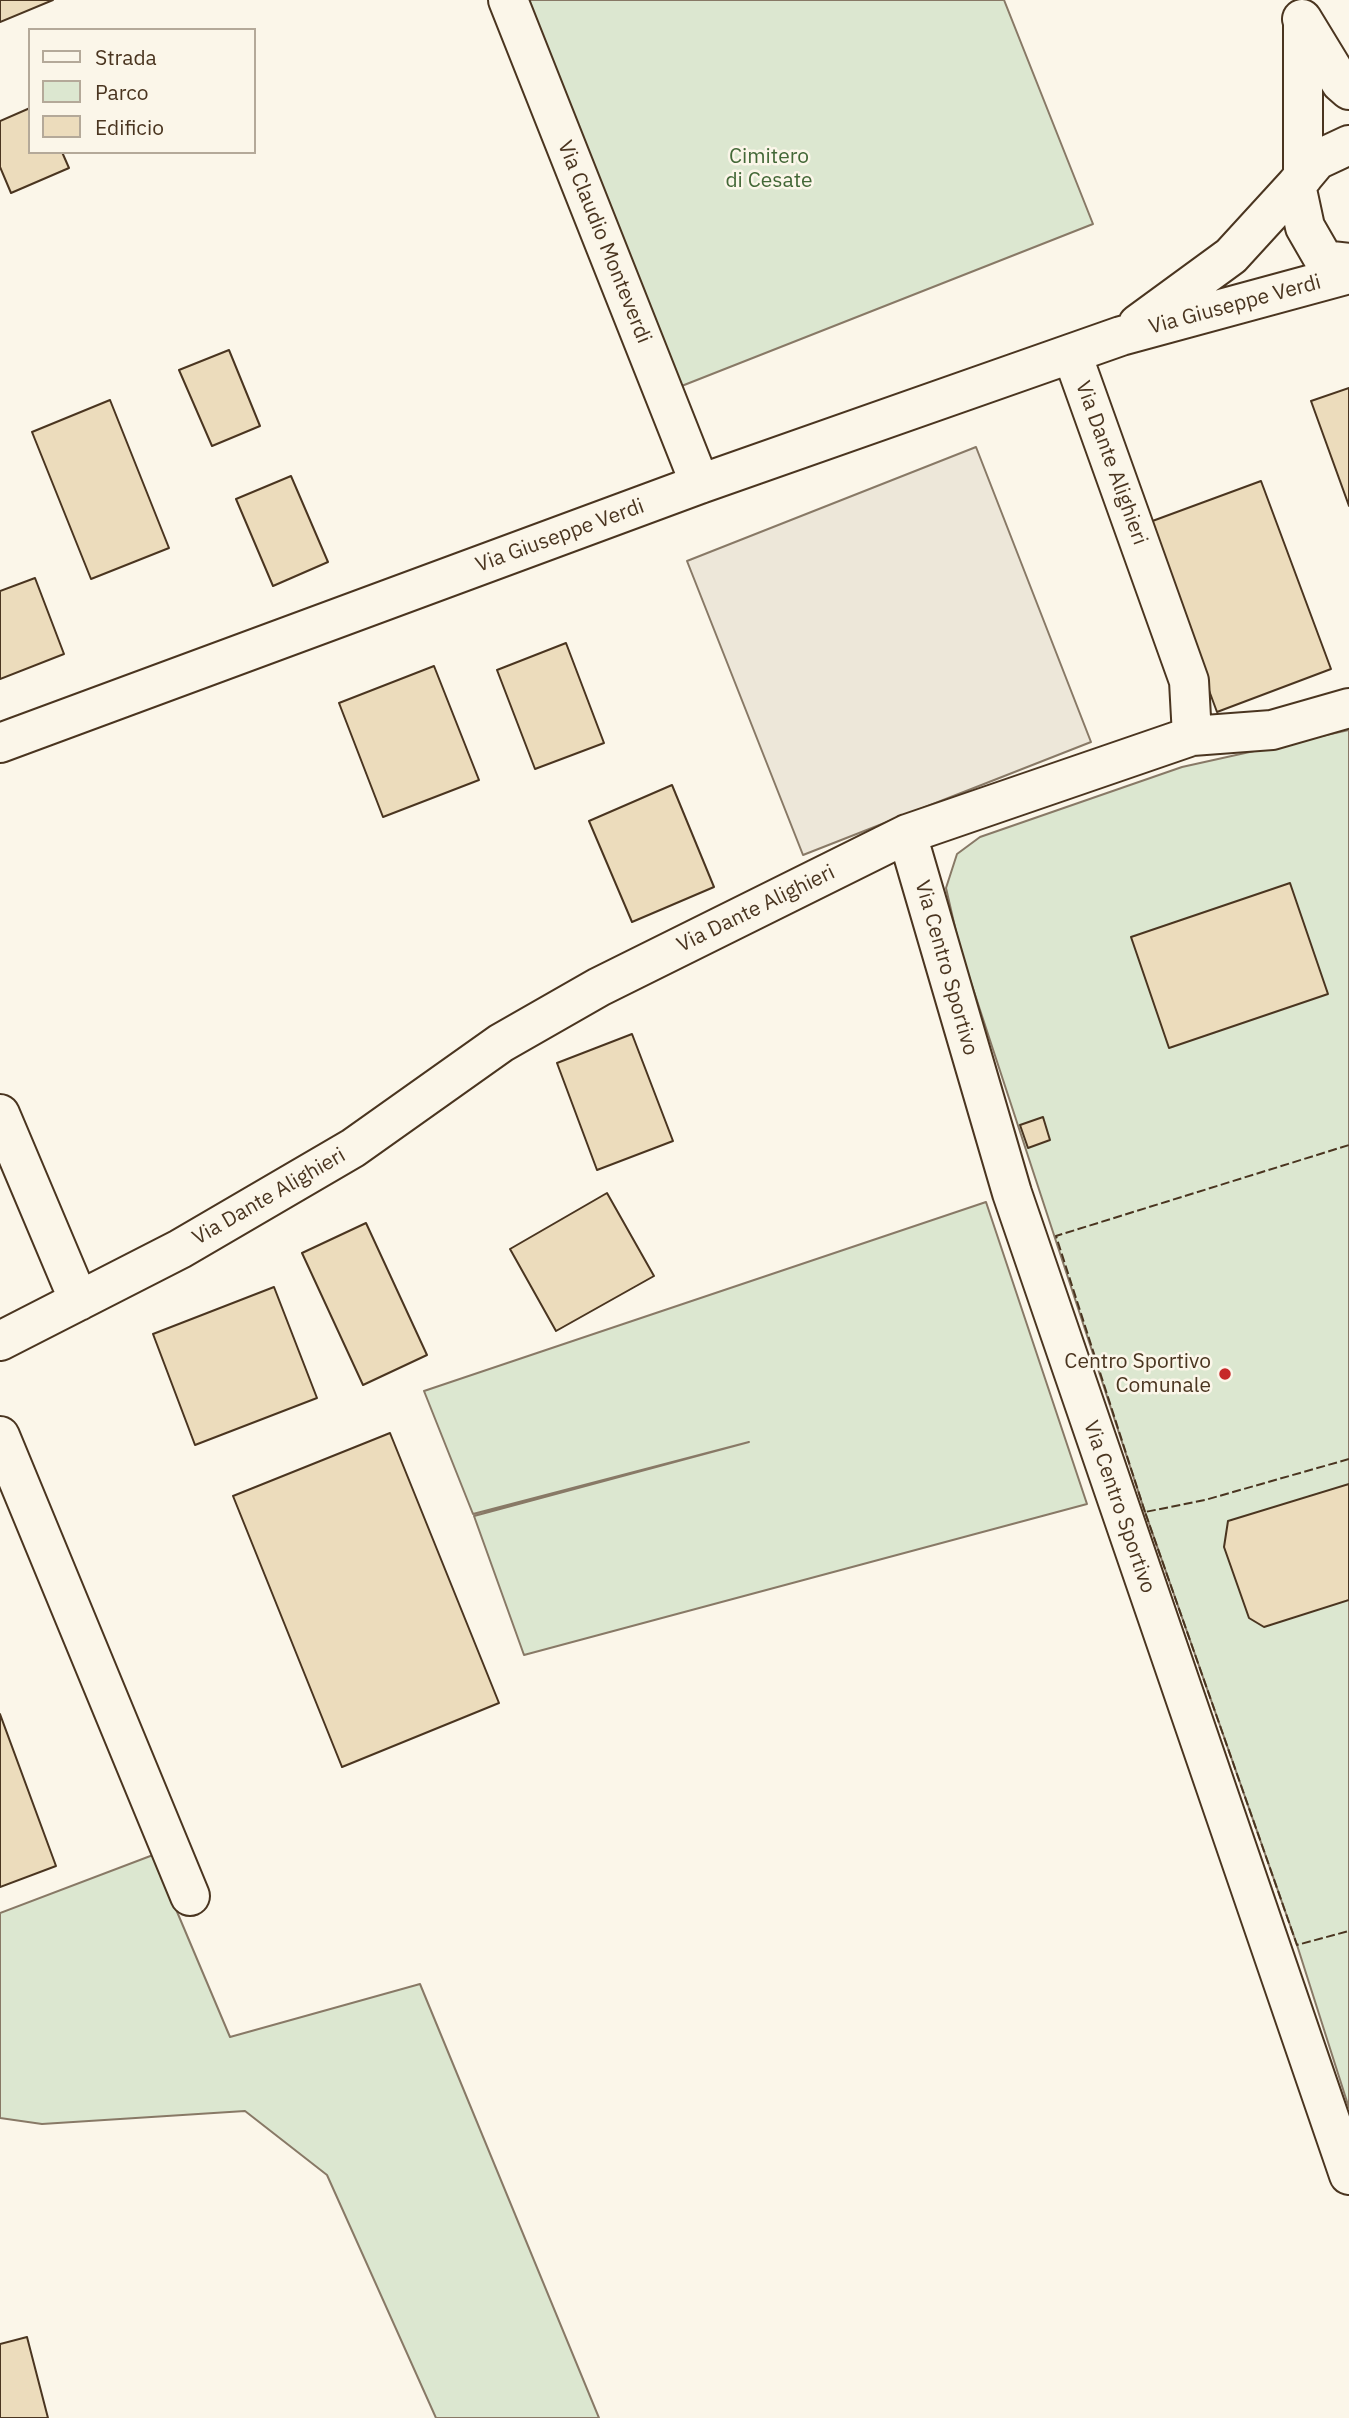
<!DOCTYPE html>
<style>
body{margin:0}
#map{position:relative;width:1349px;height:2418px;overflow:hidden;background:#fbf6e9;font-family:"IBM Plex Sans",sans-serif}
canvas{display:block}
.legend{position:absolute;left:28px;top:28px;width:228px;height:126px;box-sizing:border-box;background:#fbf6e9;border:2px solid #b4a999;margin:0;padding:9px 12px;list-style:none;font-size:21px;color:#4a3520}
.legend li{display:flex;align-items:center;gap:14px;height:35px}
.legend b{width:35px;border:2px solid #b4a999}
</style>
<div id="map">
<canvas width="1349" height="2418"></canvas>
<ul class="legend">
<li><b style="height:9px;background:#fbf6e9"></b>Strada</li>
<li><b style="height:19px;background:#dce7d0"></b>Parco</li>
<li><b style="height:19px;background:#ecdcbc"></b>Edificio</li>
</ul>
</div>
<script>
const g = document.querySelector('canvas').getContext('2d');
g.lineJoin = 'round';
function paint(path, color) {
  g.fillStyle = color;
  g.fill(path, 'evenodd');
}
function strokePath(path, color, width, dash) {
  g.strokeStyle = color;
  g.lineWidth = width;
  g.lineCap = dash ? 'butt' : 'round';
  g.setLineDash(dash || []);
  g.stroke(path);
}
function label(font, color, halo, rows, align = 'center') {
  g.font = font + ' "IBM Plex Sans",sans-serif';
  g.lineWidth = 5;
  g.setLineDash([]);
  g.textBaseline = 'middle';
  g.strokeStyle = halo;
  g.fillStyle = color;
  for (const [text, x, y, turn = 0] of rows) {
    g.save();
    g.translate(x, y);
    g.rotate((+turn || 0) * Math.PI / 180);
    g.textAlign = isNaN(turn) ? turn : align;
    if (halo) g.strokeText(text, 0, 0);
    g.fillText(text, 0, 0);
    g.restore();
  }
}
const green = new Path2D(`
 M520,0h484l89,224 -419,165z
 M1349,730v1378l-52,-163 -152,-433 -185,-563 -14,-61 11,-34 23,-17 202,-70z
 M986,1202l101,302 -563,151 -50,-139 275,-74 -276,72 -49,-123z
 M153,1855l77,182 190,-53 179,434h-163l-109,-243 -82,-64 -203,13 -42,-6v-205z`);
paint(green, '#dce7d0');
strokePath(green, '#887966', 2);
const parking = new Path2D(`
 M976,447l115,295 -288,113 -116,-294z`);
paint(parking, '#ede7d9');
strokePath(parking, '#887966', 2);
const building = new Path2D(`
 M0,0h53l-53,22z
 M30,108v44h32l7,16 -58,25 -11,-26v-46z
 M229,350l31,76 -48,20 -33,-76z
 M1349,388v118l-38,-105z
 M110,400l59,148 -78,31 -59,-147z
 M291,476l37,86 -55,24 -37,-87z
 M1261,481l70,188 -114,43 -70,-189z
 M35,578l29,76 -64,25v-88z
 M566,643l38,100 -69,26 -38,-99z
 M434,666l45,114 -96,37 -44,-114z
 M672,785l42,102 -82,35 -43,-101z
 M1290,883l38,111 -159,54 -38,-111z
 M632,1034l41,107 -76,29 -40,-107z
 M1043,1117l7,23 -22,8 -8,-23z
 M607,1193l47,83 -98,55 -46,-82z
 M366,1223l61,132 -64,30 -61,-132z
 M274,1287l43,111 -122,47 -42,-111z
 M390,1433l109,270 -157,64 -109,-271z
 M1349,1484v116l-85,27 -15,-9 -25,-71 4,-26z
 M0,1714l56,152 -56,21z
 M27,2337l21,81h-48v-74z`);
paint(building, '#ecdcbc');
strokePath(building, '#4a3520', 2);
const minor = new Path2D(`
 M508,0l192,484
 M1302,19l39,64 8,7
 M1349,145l-32,15 -21,25 9,42 19,33 25,3
 M1303,177v-156
 M1138,324l93,-68 65,-71
 M1192,736l80,-6 77,-22
 M0,743l700,-259 421,-148 228,-62
 M907,834l105,359 337,982
 M0,1114l79,187
 M0,1341l180,-92 173,-101 148,-105 98,-56 308,-153 285,-98 -3,-55 -117,-327
 M0,1436l190,460`);
strokePath(minor, '#4a3520', 42);
strokePath(minor, '#fbf6e9', 38);
strokePath(new Path2D(`
 M1349,1459l-144,41 -60,12 152,433 52,-14
 M1145,1512l-89,-276 293,-91`), '#4a3520', 2, [9, 3.5]);
for (const [x, y, r, color] of [
 [1225,1374,7,"#c62828"]
]) {
  const dot = new Path2D();
  dot.arc(x, y, r, 0, 2 * Math.PI);
  g.fillStyle = color;
  g.fill(dot);
  strokePath(dot, '#fbf6e9', 2.5);
}
label('21px', '#436837', '#fbf6e9', [
 ["Cimitero",769,157],
 ["di Cesate",769,181]
]);
label('21px', '#4a3520', '#fbf6e9', [
 ["Via Claudio Monteverdi",604,242,68],
 ["Via Giuseppe Verdi",1235,305,-15],
 ["Via Dante Alighieri",1111,463,70],
 ["Via Giuseppe Verdi",560,536,-20],
 ["Via Dante Alighieri",756,909,-26],
 ["Via Centro Sportivo",946,968,74],
 ["Via Dante Alighieri",269,1197,-30],
 ["Via Centro Sportivo",1119,1507,71]
]);
label('21px', '#4a3520', '#fbf6e9', [
 ["Centro Sportivo",1211,1362],
 ["Comunale",1211,1386]
], 'right');
</script>
